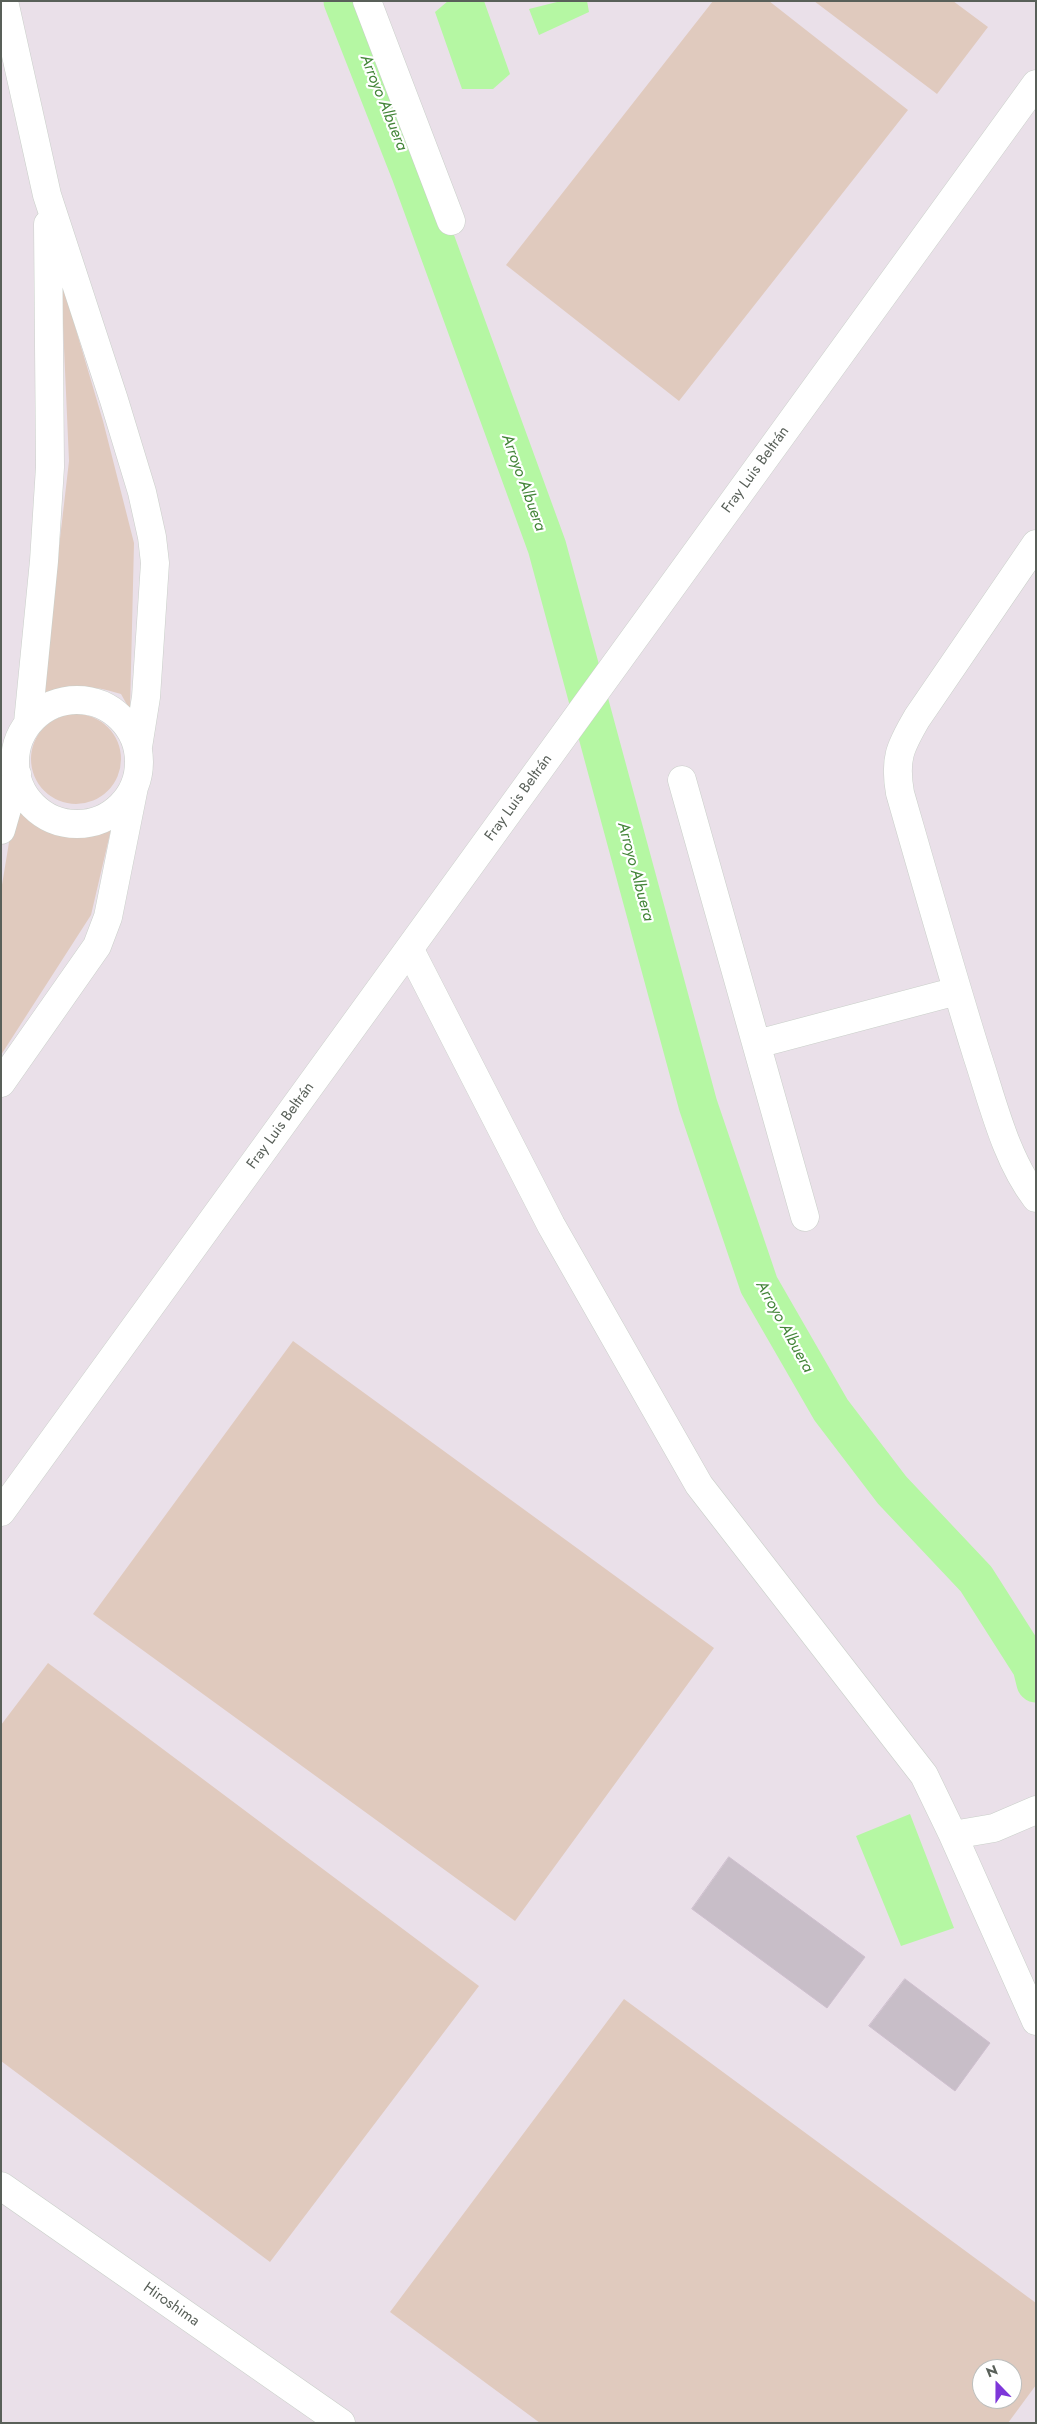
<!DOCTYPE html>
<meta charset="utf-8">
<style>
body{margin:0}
#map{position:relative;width:1037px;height:2424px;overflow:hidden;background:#eae0e9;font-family:Jost,sans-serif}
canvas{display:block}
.frame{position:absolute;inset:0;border:2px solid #596059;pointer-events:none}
.north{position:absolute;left:972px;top:2359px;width:50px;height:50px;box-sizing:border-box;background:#fff;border:1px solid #bdbfbd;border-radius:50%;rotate:338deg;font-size:14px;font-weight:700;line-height:20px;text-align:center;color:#596059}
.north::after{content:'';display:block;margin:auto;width:18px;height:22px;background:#7e37d9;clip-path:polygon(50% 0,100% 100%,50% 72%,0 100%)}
</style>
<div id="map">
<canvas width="1037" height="2424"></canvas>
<div class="frame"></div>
<div class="north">N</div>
</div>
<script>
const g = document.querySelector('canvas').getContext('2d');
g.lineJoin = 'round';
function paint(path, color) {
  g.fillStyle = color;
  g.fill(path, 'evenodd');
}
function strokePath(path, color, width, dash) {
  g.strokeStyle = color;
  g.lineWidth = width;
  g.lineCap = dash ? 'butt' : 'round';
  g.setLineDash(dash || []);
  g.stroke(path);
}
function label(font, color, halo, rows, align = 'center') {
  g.font = font + ' Jost,sans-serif';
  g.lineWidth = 4.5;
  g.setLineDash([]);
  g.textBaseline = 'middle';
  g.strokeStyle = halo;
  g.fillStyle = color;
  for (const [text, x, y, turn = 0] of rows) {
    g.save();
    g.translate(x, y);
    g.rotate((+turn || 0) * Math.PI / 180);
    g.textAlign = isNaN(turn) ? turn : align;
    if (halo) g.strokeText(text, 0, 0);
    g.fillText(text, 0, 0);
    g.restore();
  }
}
paint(new Path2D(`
 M713,1h56l139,109 -229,291 -173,-136z
 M814,1h139l35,26 -51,67z
 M61,279l42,142 31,122 -4,167 -9,-16c-32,-10 -46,-8 -79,0l27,-233z
 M31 759a45 45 0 1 1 90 0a45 45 0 1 1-90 0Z
 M15,806c39,30 50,33 97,19l-21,90 -90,140v-164z
 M293,1341l421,307 -199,273 -422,-307z
 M48,1663l431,323 -209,276 -269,-201v-336z
 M624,1999l412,304v82l-28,38h-468l-150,-111zM982,2369h30v30h-30z`), '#e0cabe');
paint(new Path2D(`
 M448,1h36l26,73 -17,15h-31l-27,-77z
 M561,1h26l2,11 -50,23 -10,-26z
 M910,1814l44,114 -53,18 -45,-110z`), '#b5f7a3');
strokePath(new Path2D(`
 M343,1l68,173 136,373 151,558 61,180 72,125 61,80 84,89 56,88 4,16`), '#b5f7a3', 39);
const building = new Path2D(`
 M729,1857l136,100 -38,51 -135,-99z
 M905,1979l85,64 -35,48 -86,-65z`);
paint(building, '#c8bec8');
strokePath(building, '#cebfce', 1);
const minor = new Path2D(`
 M4,1l43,194 67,205 28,92 10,45 3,26 -9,134 -8,50
 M367,1l84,220
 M1036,544l-119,174c-17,29 -23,41 -17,75 25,87 50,175 77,262 16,48 28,102 59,143
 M15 762a62 62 0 1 1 124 0a62 62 0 1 1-124 0Z
 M28,723l16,-162 6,-94 -2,-243
 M682,780l123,437
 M1,830l16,-56
 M410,950l141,275 148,260 225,290 29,60 41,-7 42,-18
 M757,1044l200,-53
 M1,1083l96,-137 11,-29 26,-130
 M953,1835l83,186
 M1,2186l340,237`);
const tertiary = new Path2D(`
 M1,1512l1035,-1428`);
strokePath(minor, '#c9cfc9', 29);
strokePath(tertiary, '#c9cfc9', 29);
strokePath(minor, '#fff', 28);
strokePath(tertiary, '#fff', 28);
label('15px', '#596059', '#fff', [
 ["Fray Luis Beltrán",756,470,-54],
 ["Fray Luis Beltrán",519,798,-54],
 ["Fray Luis Beltrán",281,1126,-54],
 ["Hiroshima",171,2305,35]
]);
label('italic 16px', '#438538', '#fff', [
 ["Arroyo Albuera",383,103,68],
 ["Arroyo Albuera",523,483,70],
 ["Arroyo Albuera",635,872,75],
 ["Arroyo Albuera",784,1327,61]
]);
</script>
